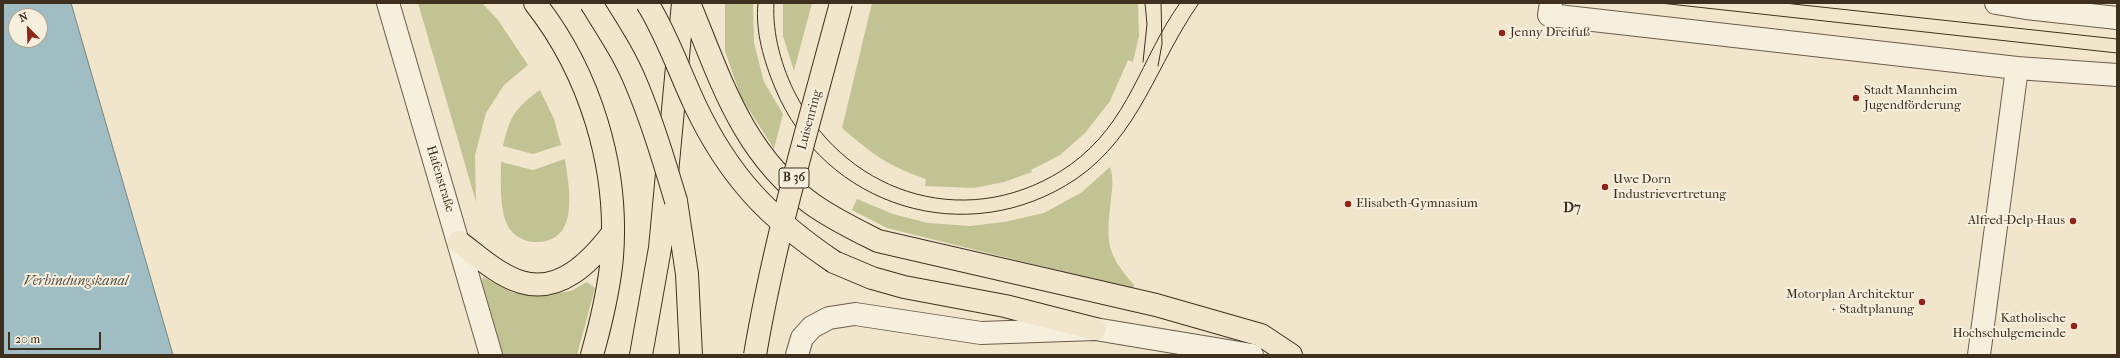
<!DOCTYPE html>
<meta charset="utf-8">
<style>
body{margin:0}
#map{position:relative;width:2120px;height:358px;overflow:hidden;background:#f1e6cc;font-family:"IM FELL French Canon",serif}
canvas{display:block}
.frame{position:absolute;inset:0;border:4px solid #3f2f1f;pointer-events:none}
.north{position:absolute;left:8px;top:8px;width:40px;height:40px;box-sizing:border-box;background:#f6efde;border:1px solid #ada292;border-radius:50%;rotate:337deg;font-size:11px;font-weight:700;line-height:16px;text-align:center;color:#3f2f1f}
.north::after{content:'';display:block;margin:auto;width:14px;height:18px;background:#8f2418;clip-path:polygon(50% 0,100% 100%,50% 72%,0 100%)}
.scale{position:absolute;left:8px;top:332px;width:93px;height:18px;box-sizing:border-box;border:2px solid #3f2f1f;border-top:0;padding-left:5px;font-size:12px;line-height:14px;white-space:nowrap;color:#3f2f1f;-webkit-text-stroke:3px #f6efde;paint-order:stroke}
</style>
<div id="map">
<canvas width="2120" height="358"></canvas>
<div class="frame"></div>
<div class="north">N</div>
<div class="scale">20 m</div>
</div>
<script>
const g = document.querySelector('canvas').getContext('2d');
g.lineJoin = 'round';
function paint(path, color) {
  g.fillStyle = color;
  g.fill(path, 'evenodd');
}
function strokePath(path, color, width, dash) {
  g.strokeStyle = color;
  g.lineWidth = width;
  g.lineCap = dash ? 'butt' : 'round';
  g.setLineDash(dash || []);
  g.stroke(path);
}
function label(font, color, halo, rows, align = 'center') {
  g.font = font + ' "IM FELL French Canon",serif';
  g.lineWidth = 4;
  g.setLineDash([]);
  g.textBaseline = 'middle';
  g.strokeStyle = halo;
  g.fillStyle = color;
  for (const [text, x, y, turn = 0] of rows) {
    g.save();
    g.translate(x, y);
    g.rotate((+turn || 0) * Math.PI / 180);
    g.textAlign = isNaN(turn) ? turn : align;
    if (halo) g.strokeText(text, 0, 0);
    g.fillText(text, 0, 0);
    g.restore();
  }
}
paint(new Path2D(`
 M418,3h64l16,17 30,45 -24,20 -18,28 -11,42 1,47z
 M725,3h28l1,40 10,39 19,32 -9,35 -33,-52 -16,-46z
 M783,3h29l-18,68 -11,-35z
 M872,3h266l1,33 -6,26 -5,-2 -18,41 -25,32 -25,22 -29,15 1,2 -28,10 -30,6 -49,-2 1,-7c-38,-13 -54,-25 -84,-51z
 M540,90l14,29 7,26 -28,9 -30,-8c7,-30 12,-38 37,-56z
 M565,159c4,29 16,84 -30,83 -10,0 -21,-6 -26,-14 -10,-17 -8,-47 -8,-66l32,8z
 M1110,167c4,12 2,21 1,33 -5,42 -5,53 23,85l-1,4 -246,-61 -35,-18 5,-11 36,15 35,9 42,3 34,-4 40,-9 38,-21z
 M483,277l30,16 23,3 35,-5 16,-9 8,6 -18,67h-74l-21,-73z`), '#c1c393');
const water = new Path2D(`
 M3,3h68l102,352h-170zM16,16h24v24h-24z`);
paint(water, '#9fbdc2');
strokePath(water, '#798481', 1);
const minor = new Path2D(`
 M388,3l103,352
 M1551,3l-2,12 468,53 100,7
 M1996,3l30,5 91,10
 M797,355l5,-17 10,-11 17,-9 26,-4 126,19 114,-4 157,26
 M1979,355l38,-287`);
const major = new Path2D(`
 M689,3c32,77 53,150 123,201 21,15 44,26 66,37l278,64 105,30 30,20
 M676,201l11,73 4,81
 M641,355l19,-107 23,-245`);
const highway = new Path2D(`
 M535,3c55,70 84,164 77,254 -3,33 -11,66 -20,98
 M459,242c19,14 39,33 62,40 39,12 70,-21 91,-48
 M834,262l38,16 32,9 101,19 90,23`);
strokePath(minor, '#6c5d4a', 24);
strokePath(major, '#3f2f1f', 24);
strokePath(highway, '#3f2f1f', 24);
strokePath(minor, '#f6efde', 22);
strokePath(major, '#f1e6cc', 22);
strokePath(highway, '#f1e6cc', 22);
strokePath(new Path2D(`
 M758,3c-3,29 6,58 17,85 49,119 192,164 301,91 64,-44 80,-115 123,-176
 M774,3c-2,31 8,65 22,92 54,103 177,138 274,70 60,-43 70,-106 110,-162
 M1660,3l457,50
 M1784,3l333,36
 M1143,62l4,-38 -2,-21
 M1158,66l4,-22 -1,-41`), '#3f2f1f', 1);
const majorBridge = new Path2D(`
 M591,3c16,26 33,51 45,80 16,38 28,78 40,118
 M755,355c20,-119 55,-235 86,-352`);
const highwayBridge = new Path2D(`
 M647,3c20,32 32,68 48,102 34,72 74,113 139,157`);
strokePath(majorBridge, '#3f2f1f', 24, []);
strokePath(highwayBridge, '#3f2f1f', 24, []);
strokePath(majorBridge, '#f1e6cc', 22);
strokePath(highwayBridge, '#f1e6cc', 22);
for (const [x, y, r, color] of [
 [1502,33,4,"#8f2418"],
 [1856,98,4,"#8f2418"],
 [1605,187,4,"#8f2418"],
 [1348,204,4,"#8f2418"],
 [2073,221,4,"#8f2418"],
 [1922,302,4,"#8f2418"],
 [2074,326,4,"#8f2418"]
]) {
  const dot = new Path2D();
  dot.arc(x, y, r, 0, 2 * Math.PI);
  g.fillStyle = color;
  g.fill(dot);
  strokePath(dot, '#f6efde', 1.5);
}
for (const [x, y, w] of [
 [794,178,30]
]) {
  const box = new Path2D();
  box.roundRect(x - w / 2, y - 10, w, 20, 3);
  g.fillStyle = '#f6efde';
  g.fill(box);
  strokePath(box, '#3f2f1f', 1);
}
label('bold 12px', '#3f2f1f', null, [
 ["B 36",794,178]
]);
label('13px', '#3f2f1f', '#f6efde', [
 ["Jenny Dreifuß",1510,33],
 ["Stadt Mannheim",1864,91],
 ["Jugendförderung",1864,106],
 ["Uwe Dorn",1613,180],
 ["Industrievertretung",1613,195],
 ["Elisabeth-Gymnasium",1356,204],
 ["Alfred-Delp-Haus",2065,221,"right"],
 ["Motorplan Architektur",1914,295,"right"],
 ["+ Stadtplanung",1914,310,"right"],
 ["Katholische",2066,319,"right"],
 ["Hochschulgemeinde",2066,334,"right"]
], 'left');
label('13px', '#3f2f1f', '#f6efde', [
 ["Luisenring",810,120,-75],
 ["Hafenstraße",440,179,73]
]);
label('bold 14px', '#3f2f1f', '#f6efde', [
 ["D7",1572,209]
]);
label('italic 14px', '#575248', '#f6efde', [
 ["Verbindungskanal",76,282]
]);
</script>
